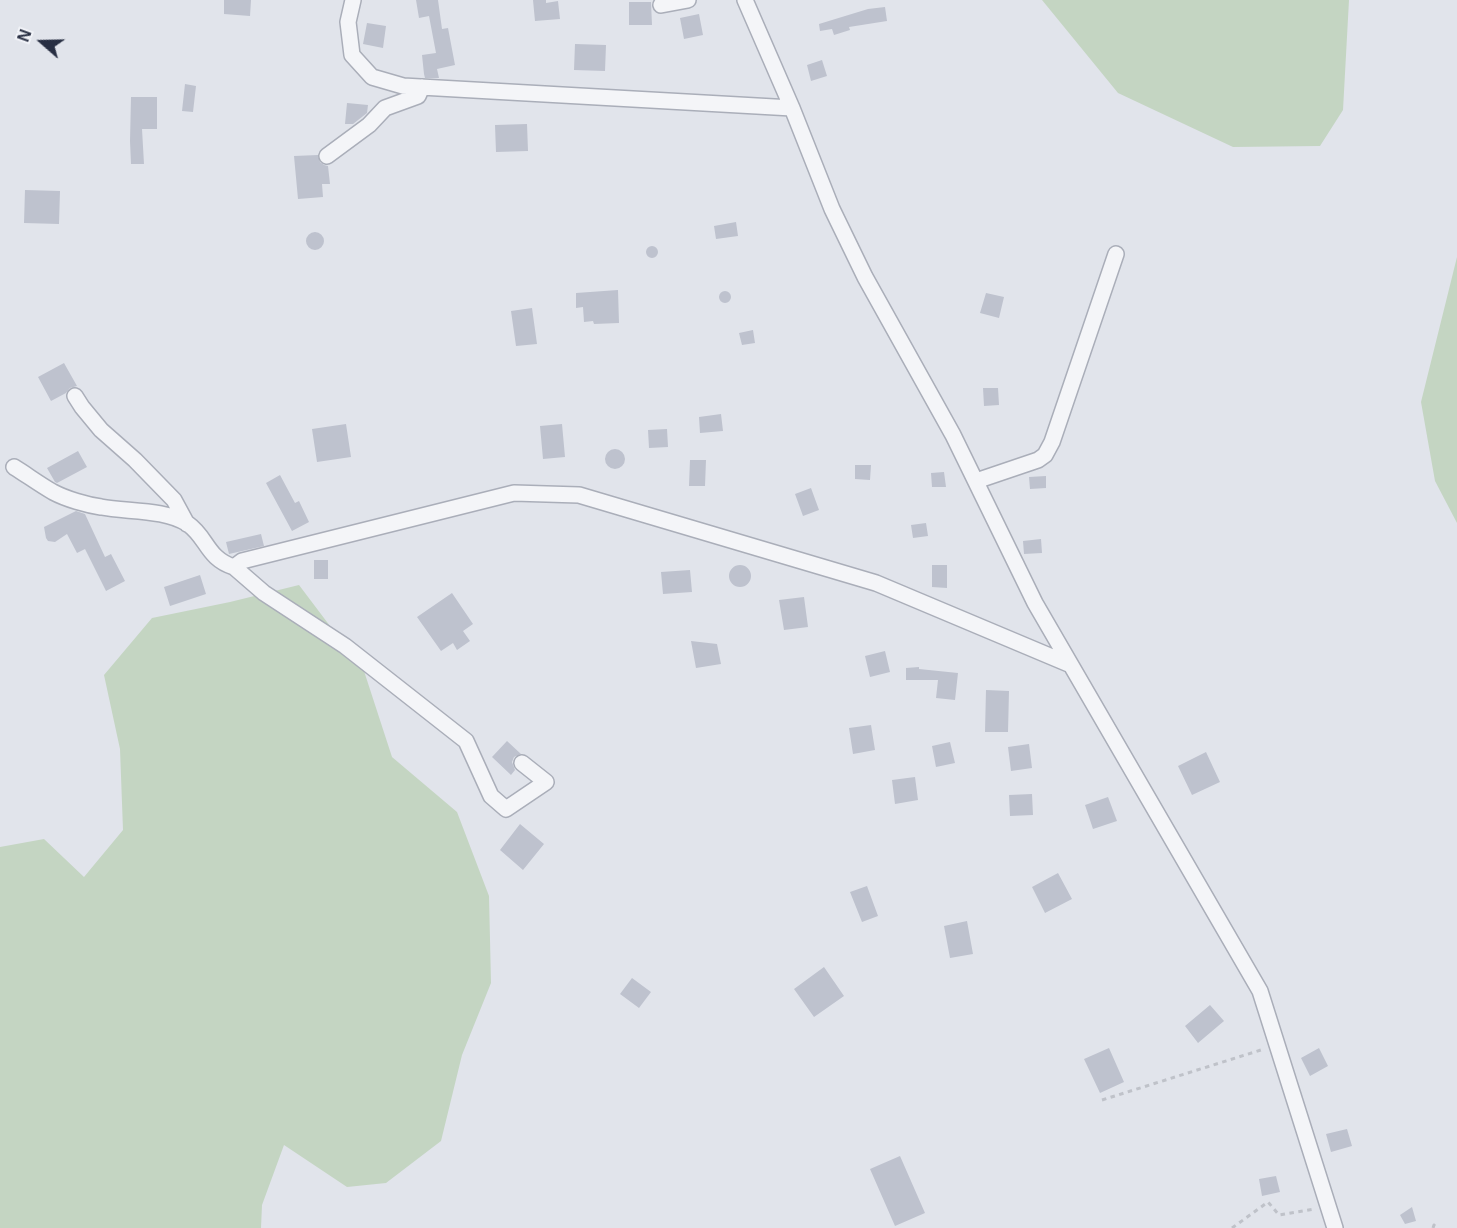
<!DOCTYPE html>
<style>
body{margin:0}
#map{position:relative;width:1457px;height:1228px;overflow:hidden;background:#e1e4eb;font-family:Helvetica,sans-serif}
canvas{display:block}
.north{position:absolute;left:12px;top:12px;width:60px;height:60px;-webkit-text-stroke:4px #f1f3f8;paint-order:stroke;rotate:290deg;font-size:16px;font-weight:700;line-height:24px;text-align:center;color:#282f43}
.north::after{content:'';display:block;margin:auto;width:21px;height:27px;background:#282f43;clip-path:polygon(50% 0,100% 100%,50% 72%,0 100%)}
</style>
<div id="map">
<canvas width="1457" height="1228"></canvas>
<div class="north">N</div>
</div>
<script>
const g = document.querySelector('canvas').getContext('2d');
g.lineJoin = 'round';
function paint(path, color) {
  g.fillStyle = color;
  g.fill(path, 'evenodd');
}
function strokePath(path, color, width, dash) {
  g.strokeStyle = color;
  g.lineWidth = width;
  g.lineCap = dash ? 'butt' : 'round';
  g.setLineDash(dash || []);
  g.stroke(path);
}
paint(new Path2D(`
 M1042,0h307l-6,110 -23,36 -87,1 -115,-54z
 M1457,257v266l-22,-42 -14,-79z
 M299,585l65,86 28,86 65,55 32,84 2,87 -29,72 -21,86 -55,42 -39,4 -63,-42 -22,60 -1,23h-261v-381l44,-8 40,38 39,-47 -3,-81 -16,-74 48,-57 78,-16z`), '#c4d5c2');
paint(new Path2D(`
 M224,0h27l-1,16 -26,-2z
 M416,0h22l4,29 6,-1 7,37 -18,4 2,9h-14l-1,-4 -2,-19 14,-2 -7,-37 -10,2z
 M533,0h13v3l12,-2 2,18 -25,2z
 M629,2h22l1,23h-23z
 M885,7l2,14 -38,6 1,3 -16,5 -2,-6 -12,2 -1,-7 49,-15z
 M699,14l4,21 -19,4 -4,-21z
 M367,23l19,3 -3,22 -20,-4z
 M575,44l31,1 -1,26 -31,-1z
 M822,60l5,16 -16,5 -4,-16z
 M185,84l11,2 -3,26 -11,-1z
 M131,97h26v32h-15l2,35h-13l-1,-23z
 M347,103l21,2 -1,8 -14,11h-8z
 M527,124l1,27 -32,1 -1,-27z
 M318,155l2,7 4,3 4,1 2,18h-8l1,13 -25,2 -4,-43z
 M25,190l35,1 -1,33 -35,-1z
 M736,222l2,14 -22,3 -2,-13z
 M306 241a9 9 0 1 1 18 0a9 9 0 1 1-18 0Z
 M646 252a6 6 0 1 1 12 0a6 6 0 1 1-12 0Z
 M618,290l1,33 -25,1 -1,-3 -9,1 -1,-15 -7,1v-15z
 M719 297a6 6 0 1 1 12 0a6 6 0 1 1-12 0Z
 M986,293l18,4 -5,21 -19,-5z
 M532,308l5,36 -21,2 -5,-35z
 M753,330l2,13 -13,2 -3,-12z
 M64,363l13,23 -7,2 -4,5 -15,8 -13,-24z
 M983,388h15l1,17 -15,1z
 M721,414l2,17 -23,2 -1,-16z
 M346,424l5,33 -34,5 -5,-33z
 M562,424l3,33 -22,2 -3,-33z
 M667,429l1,18 -19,1 -1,-18z
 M605 459a10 10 0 1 1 20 0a10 10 0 1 1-20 0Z
 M78,451l9,16 -30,16 -2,-1 -8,-14z
 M690,460h16l-1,26h-16z
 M855,465h16l-1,15 -15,-1z
 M944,472l2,15h-14l-1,-14z
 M280,475l15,28 4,-2 10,21 -17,9 -26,-48z
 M1046,476v12l-16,1 -1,-12z
 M811,488l8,22 -16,6 -8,-22z
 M76,511l9,3 20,43 6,-3 14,27 -19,10 -21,-42 -8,4 -10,-19 -12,8 -7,-1 -2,-3 -2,-11z
 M926,523l2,13 -15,2 -2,-13z
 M261,534l3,12 -35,8 -3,-12z
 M1041,539l1,14 -18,1 -1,-13z
 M314,560h14v19h-14z
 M932,565h15v23l-15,-1z
 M729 576a11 11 0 1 1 22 0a11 11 0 1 1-22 0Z
 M690,570l2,22 -29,2 -2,-22z
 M200,575l6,19 -36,12 -6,-19z
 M452,593l21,31 -10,7 7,10 -13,9 -4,-7 -12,8 -24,-34z
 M804,597l4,30 -24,3 -5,-30z
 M691,641l26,3 4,20 -25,4z
 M885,651l5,21 -20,5 -5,-21z
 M919,667v2l39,4 -3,27 -19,-2 2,-18h-32v-12z
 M986,690l23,1 -1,41h-23z
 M871,725l4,25 -22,4 -4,-26z
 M507,741l14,13 -7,3 -2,5 3,8 -4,5 -19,-18z
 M950,742l5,21 -19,4 -4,-21z
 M1029,744l3,24 -21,3 -3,-24z
 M1206,752l14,30 -28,13 -14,-29z
 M915,777l3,23 -23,4 -3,-24z
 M1032,794l1,21 -23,1 -1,-21z
 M1108,797l9,24 -24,8 -8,-24z
 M520,824l24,20 -21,26 -23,-20z
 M1058,873l14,26 -27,14 -13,-26z
 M867,886l11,30 -16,6 -12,-30z
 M967,921l6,33 -23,4 -6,-32z
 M824,967l20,29 -30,21 -20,-28z
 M632,978l19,14 -12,16 -19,-14z
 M1210,1005l14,16 -26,22 -13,-17z
 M1109,1048l15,34 -24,11 -16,-34z
 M1319,1048l9,18 -18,10 -9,-18z
 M1347,1129l5,17 -21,6 -5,-18z
 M900,1156l25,57 -30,13 -25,-57z
 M1276,1176l4,16 -18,4 -3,-17z
 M1412,1207l4,14 -11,3 -5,-9z`), '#bec2ce');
const minor = new Path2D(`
 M353,0l-5,22 4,33 20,22 31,9 389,22
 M745,0l47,108 40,101 33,68 88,158 82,168 225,388 75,237
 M661,5l27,-5
 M327,156l42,-31 16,-17 33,-12 4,-9
 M75,396l7,11 19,23 34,30 39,40 13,24
 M14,467c13,8 25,17 39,25 13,7 34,13 48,15 27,5 64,2 87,17 19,13 19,35 46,43l8,-6 272,-68 65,2 297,88 195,82
 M976,481l62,-21 7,-5 7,-13 64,-188
 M234,567l30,26 81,53 121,95 25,55 15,13 40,-27 -24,-19`);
strokePath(minor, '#aaaeb9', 18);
strokePath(new Path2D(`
 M1102,1100l162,-51
 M1232,1228l36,-26 11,13 35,-6
 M1433,1228l1,-3 3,3`), '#bfc2c9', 3, [4.5, 4.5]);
strokePath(minor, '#f4f5f8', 15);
</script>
